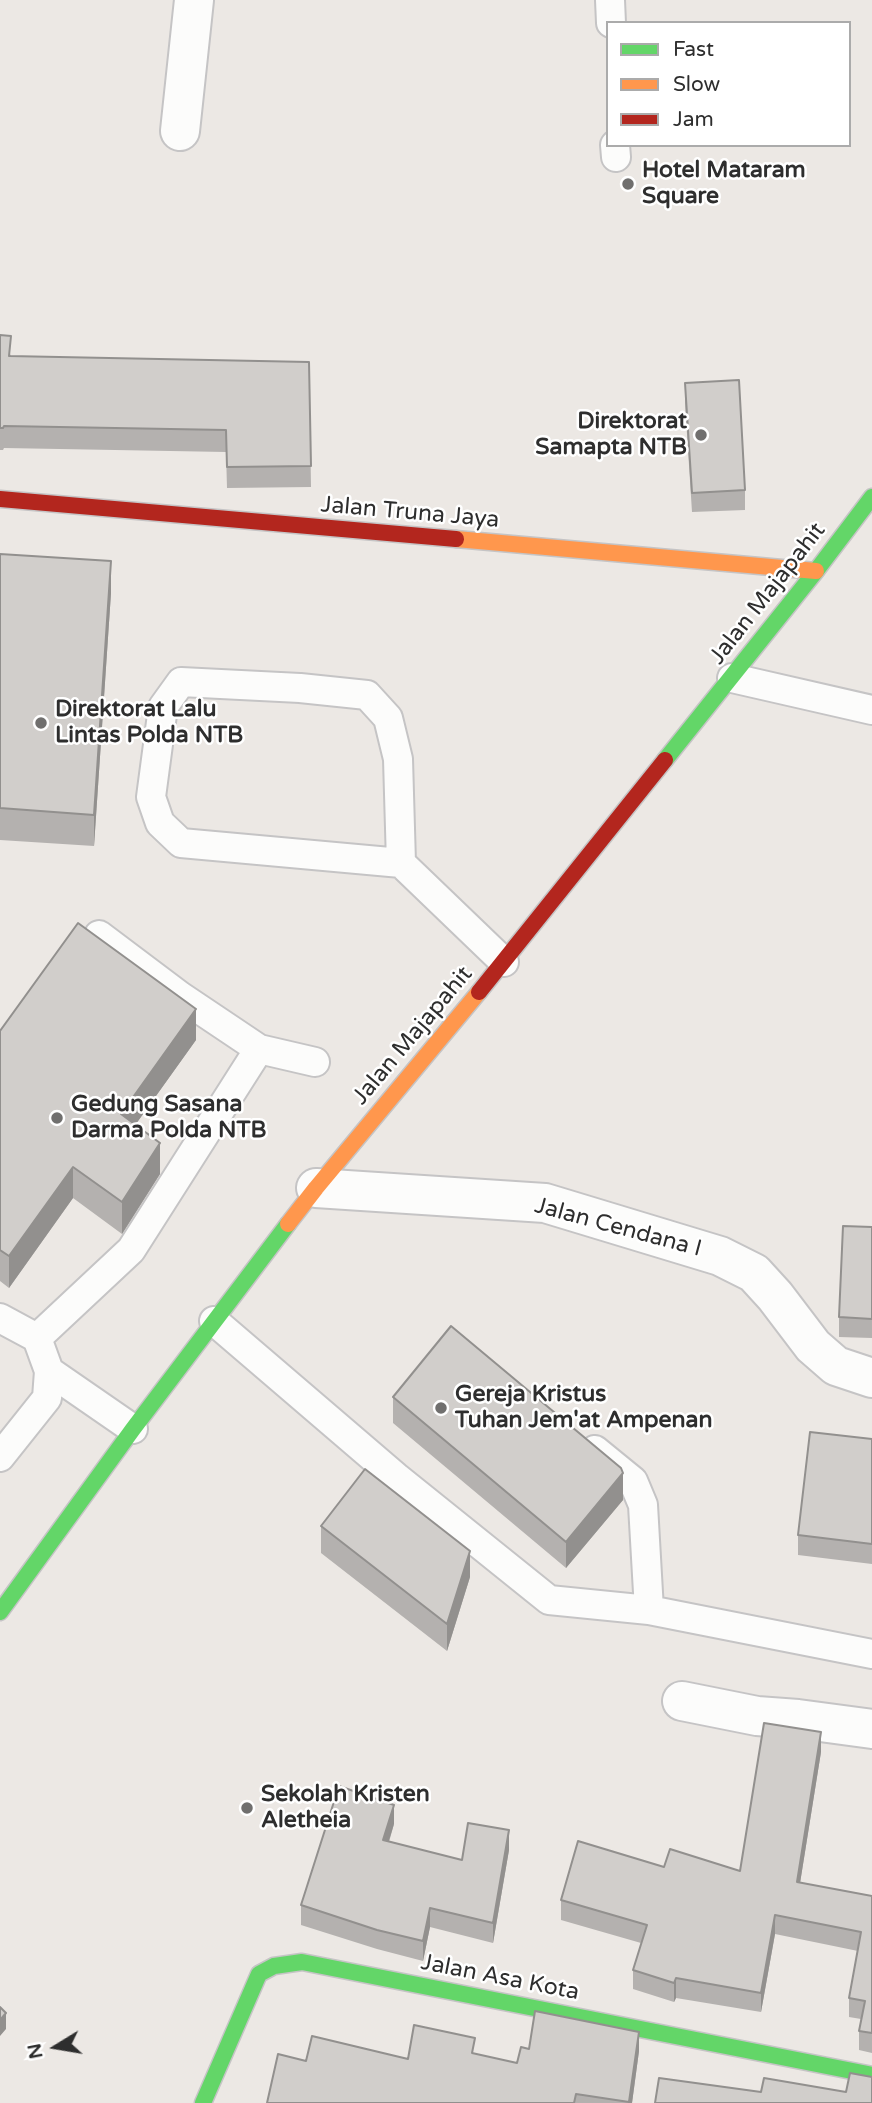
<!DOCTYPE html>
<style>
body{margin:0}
#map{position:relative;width:872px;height:2103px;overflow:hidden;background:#ece8e4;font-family:"Varela Round",sans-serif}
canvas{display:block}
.legend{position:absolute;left:606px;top:21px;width:245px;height:126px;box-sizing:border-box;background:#fff;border:2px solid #ababab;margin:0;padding:9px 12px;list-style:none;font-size:21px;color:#2e2e2e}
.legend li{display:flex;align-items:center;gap:14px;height:35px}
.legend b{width:35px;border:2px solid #ababab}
.north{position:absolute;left:21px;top:2012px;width:70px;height:70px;-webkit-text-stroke:5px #fff;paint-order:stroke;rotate:259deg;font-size:19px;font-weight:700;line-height:28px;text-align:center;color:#2e2e2e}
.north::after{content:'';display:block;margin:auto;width:24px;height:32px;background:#2e2e2e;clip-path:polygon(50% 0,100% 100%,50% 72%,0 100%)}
</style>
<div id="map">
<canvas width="872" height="2103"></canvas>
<ul class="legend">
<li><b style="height:9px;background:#63d668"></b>Fast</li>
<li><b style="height:9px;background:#ff974d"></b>Slow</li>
<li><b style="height:9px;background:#b3261e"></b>Jam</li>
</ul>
<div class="north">N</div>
</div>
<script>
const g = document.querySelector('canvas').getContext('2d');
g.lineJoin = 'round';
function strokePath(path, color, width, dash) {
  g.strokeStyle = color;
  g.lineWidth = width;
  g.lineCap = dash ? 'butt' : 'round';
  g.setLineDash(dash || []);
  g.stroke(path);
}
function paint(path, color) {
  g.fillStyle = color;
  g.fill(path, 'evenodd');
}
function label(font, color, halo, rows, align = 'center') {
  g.font = font + ' "Varela Round",sans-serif';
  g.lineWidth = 5;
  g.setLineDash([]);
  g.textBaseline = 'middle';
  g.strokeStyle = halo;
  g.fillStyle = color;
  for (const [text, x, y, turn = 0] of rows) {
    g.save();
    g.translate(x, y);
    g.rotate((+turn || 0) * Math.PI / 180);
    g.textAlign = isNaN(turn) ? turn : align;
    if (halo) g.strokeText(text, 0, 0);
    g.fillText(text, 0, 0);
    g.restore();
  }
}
const lane = new Path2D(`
 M610,0l1,23
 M615,145l1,12
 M732,678l140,32
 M401,863l-3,-104 -10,-41 -21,-23 -67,-7 -119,-6 -18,25 -12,90 9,26 21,20 220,20 103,99
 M99,935l81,61 79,53 56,13
 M0,1318l37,20 12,33 -2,27 -47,59
 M214,1321l182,156 153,123 100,10 223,44
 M37,1338l94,-88 128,-201
 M49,1371l84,58
 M595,1450l38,31 10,24 6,105`);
const street = new Path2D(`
 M180,131l14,-131
 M316,1188l229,15 175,53 34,17 21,23 38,50 23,20 36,12
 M682,1701l75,15 41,3 74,10`);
const fast = new Path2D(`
 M665,760l151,-189 56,-74
 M0,1612l133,-183 155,-205
 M203,2103l56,-129 15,-8 28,-4 570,113`);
const slow = new Path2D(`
 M456,539l360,32
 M288,1224l28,-36 163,-196`);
const jam = new Path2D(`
 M0,499l456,40
 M479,992l186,-232`);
strokePath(lane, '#c5c4c5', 32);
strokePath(street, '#c5c4c5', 42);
strokePath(fast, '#c5c4c5', 19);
strokePath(slow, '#c5c4c5', 19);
strokePath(jam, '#c5c4c5', 19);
strokePath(lane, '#fcfcfb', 28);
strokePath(street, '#fcfcfb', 38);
strokePath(fast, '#63d668', 16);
strokePath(slow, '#ff974d', 16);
strokePath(jam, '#b3261e', 16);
paint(new Path2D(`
 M0,335l11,21 298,6 2,125 -84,1 -1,-36 -222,-4 -1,2h-3z
 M685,383l60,107v20l-53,2 -7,-109z
 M0,554l111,39 -17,253 -94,-6z
 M0,1031l196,9 -61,85 25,49 -38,60 -49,-36 -64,90 -9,-7z
 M872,1227v111l-33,-1v-20z
 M393,1397l230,103 -57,68 -173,-145z
 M872,1439v125l-74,-9v-20z
 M321,1526l149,51 -23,74 -126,-98z
 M821,1752l-21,131 72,13v157l-13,-3v-19l2,-12 -12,-2v-19l9,-47 -83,-17 -14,78 -85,-14 -2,4 -41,-13v-19l8,-27 -80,-23v-20l103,-33 76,4z
 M394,1824l-5,18 73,18 47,-10 -16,93 -63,-16 -7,34 -46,-12 -76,-24v-20z
 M529,2049l110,2 -7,52h-365l39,-42 102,-2 67,-5 42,9z`), '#b4b1af');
paint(new Path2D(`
 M111,561v32l-17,253v-31z
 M196,1009v31l-75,105v-31z
 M160,1143v31l-38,60v-32z
 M73,1167v31l-64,90v-32z
 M623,1473v27l-57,68v-26z
 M470,1551v26l-23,74v-27z
 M821,1732v20l-24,150v-20z
 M394,1805v19l-11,36v-20z
 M509,1830v20l-16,93v-20z
 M430,1908v19l-7,34v-20z
 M775,1915v19l-14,78v-19z
 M676,1978v20l-2,4v-19z
 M6,2013v16l-6,7v-16z
 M639,2032v19l-7,52h-3z`), '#92908e');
const building = new Path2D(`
 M0,335l11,1 -2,20 300,6 2,104 -84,1 -1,-37 -222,-4 -1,2h-3z
 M739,380l6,110 -53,3 -7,-110z
 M0,554l111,7 -17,254 -94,-7z
 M78,923l118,86 -75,105 39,29 -38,59 -49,-35 -64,89 -9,-6v-219z
 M843,1226l29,1v92l-33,-2z
 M451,1326l170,142 2,5 -57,69 -173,-145z
 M810,1432l62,7v105l-74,-9z
 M365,1469l105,82 -23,73 -126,-98z
 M764,1723l57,9 -24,150 75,14v137l-13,-2 6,-30 -16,-3 12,-66 -86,-17 -14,78 -85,-15 -2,5 -41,-13 14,-45 -86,-25 17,-59 86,26 6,-18 70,22z
 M339,1786l55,19 -11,35 79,20 6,-37 41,7 -16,93 -63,-15 -7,33 -46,-11 -76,-25z
 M0,2007l6,6 -6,7z
 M535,2011l104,21 -10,70 -53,-8 -2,9h-307l11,-49 28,7 6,-25 96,23 6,-34 61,13 -3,15 45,10 4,-16 8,2z
 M850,2073l22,4v26h-217l4,-25 102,14 3,-14 82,14z`);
paint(building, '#d1cecb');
strokePath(building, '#92908e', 2);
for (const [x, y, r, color] of [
 [628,184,7,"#706f6e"],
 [701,435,7,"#706f6e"],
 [41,723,7,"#706f6e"],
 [57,1118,7,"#706f6e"],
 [441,1408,7,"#706f6e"],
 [247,1808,7,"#706f6e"]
]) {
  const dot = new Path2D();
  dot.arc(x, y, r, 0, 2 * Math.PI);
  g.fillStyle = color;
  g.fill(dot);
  strokePath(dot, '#fff', 2.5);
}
label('bold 23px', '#2e2e2e', '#fff', [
 ["Hotel Mataram",642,171],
 ["Square",642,197],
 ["Direktorat",687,422,"right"],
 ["Samapta NTB",687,448,"right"],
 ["Direktorat Lalu",55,710],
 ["Lintas Polda NTB",55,736],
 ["Gedung Sasana",71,1105],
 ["Darma Polda NTB",71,1131],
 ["Gereja Kristus",455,1395],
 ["Tuhan Jem'at Ampenan",455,1421],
 ["Sekolah Kristen",261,1795],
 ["Aletheia",261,1821]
], 'left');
label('23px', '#2e2e2e', '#fff', [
 ["Jalan Truna Jaya",410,513,5],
 ["Jalan Majapahit",768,594,-52],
 ["Jalan Majapahit",413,1036,-50],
 ["Jalan Cendana I",618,1228,15],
 ["Jalan Asa Kota",500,1978,11]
]);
</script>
